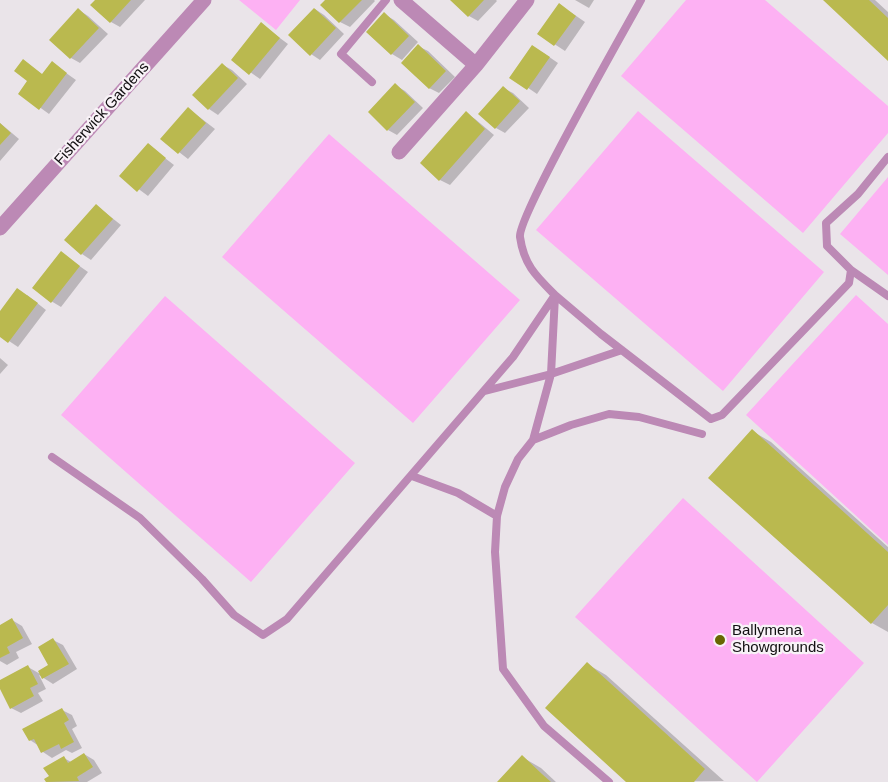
<!DOCTYPE html>
<style>
body{margin:0}
canvas{display:block;background:#eae4e9}
</style>
<canvas width="888" height="782"></canvas>
<script>
const g = document.querySelector('canvas').getContext('2d');
g.lineJoin = 'round';
function paint(path, color) {
  g.fillStyle = color;
  g.fill(path, 'evenodd');
}
function strokePath(path, color, width, dash) {
  g.strokeStyle = color;
  g.lineWidth = width;
  g.lineCap = dash ? 'butt' : 'round';
  g.setLineDash(dash || []);
  g.stroke(path);
}
function label(font, color, halo, rows, align = 'center') {
  g.font = font + ' Arial,sans-serif';
  g.lineWidth = 4.5;
  g.setLineDash([]);
  g.textBaseline = 'middle';
  g.strokeStyle = halo;
  g.fillStyle = color;
  for (const [text, x, y, turn = 0] of rows) {
    g.save();
    g.translate(x, y);
    g.rotate((+turn || 0) * Math.PI / 180);
    g.textAlign = isNaN(turn) ? turn : align;
    if (halo) g.strokeText(text, 0, 0);
    g.fillText(text, 0, 0);
    g.restore();
  }
}
paint(new Path2D(`
 M239,0h61l-24,30z
 M686,0h79l123,106v27l-85,100 -182,-157z
 M638,111l186,161 -101,119 -187,-161z
 M329,134l191,166 -107,123 -191,-166z
 M888,177v98l-48,-41z
 M856,295l32,29v221l-142,-130z
 M165,296l190,167 -104,119 -190,-167z
 M683,498l181,165 -107,119 -182,-165z`), '#fdb1f3');
paint(new Path2D(`
 M97,0h48l-25,27 -9,-5z
 M327,0h47l1,1 -25,26 -10,-5 -17,-17z
 M452,0h44l1,1 -19,20 -9,-5z
 M575,0h19l-5,8z
 M825,0h50l13,12v47z
 M315,9l9,6 20,19 -24,26 -9,-6z
 M79,10l9,6 20,18 -28,29 -9,-5 -20,-19z
 M569,11l16,11 -20,29 -26,-17z
 M384,14l10,6 24,22 -16,18 -10,-6 -24,-22z
 M261,24l27,20 -28,35 -27,-19z
 M418,46l10,5 27,26 -16,16 -10,-5z
 M542,52l16,11 -21,31 -25,-17z
 M24,61l19,14 9,-12 24,17 -27,34 -29,-21 9,-12z
 M223,65l9,5 15,14 -29,31 -9,-6 -15,-14z
 M395,85l10,6 18,17 -26,27 -9,-5z
 M503,88l10,5 16,15 -24,25 -9,-5 -16,-15z
 M189,109l26,20 -27,30 -26,-20z
 M466,113l9,6 19,16 -44,50 -10,-5 -18,-17z
 M0,123l19,16 -19,22z
 M148,145l26,20 -26,31 -27,-20z
 M97,206l24,19 -30,35 -9,-6z
 M61,253l27,19 -27,35 -10,-6z
 M27,295l19,15 -28,37 -18,-12v-21z
 M0,358l8,7 -8,9z
 M752,431l19,11 117,105v85l-16,-9 -161,-145z
 M12,620l10,6 10,18 -16,8 3,6 -12,7 -7,-4v-35z
 M53,640l10,5 14,24 -24,15 -14,-9 7,14 -8,4 5,8 -22,12 -10,-5 -11,-22v-4l28,-15 14,8 8,-10z
 M587,664l19,11 118,106 -96,1z
 M62,710l10,5 5,11 -5,3 10,19 -10,5 -6,-3 -14,8 -9,-6 -4,-6 -9,-6z
 M84,754l10,6 8,13 -15,9h-40l-1,-2 5,-3 13,-19 7,4z
 M522,757l19,11 15,14h-57z`), '#0003');
paint(new Path2D(`
 M95,0h36l-21,23 -20,-18z
 M325,0h37l-23,23 -19,-18z
 M450,0h34l-16,17z
 M823,0h46l19,18v43z
 M559,3l17,13 -22,30 -17,-12z
 M78,8l21,20 -29,31 -21,-19z
 M314,8l22,20 -26,28 -22,-21z
 M384,12l25,24 -18,19 -25,-23z
 M261,22l19,16 -31,37 -18,-15z
 M418,44l28,27 -17,18 -28,-26z
 M532,45l18,12 -23,33 -18,-12z
 M23,59l19,15 10,-13 15,12 -28,37 -21,-16 9,-13 -13,-10z
 M222,63l16,15 -30,32 -16,-15z
 M395,83l20,19 -28,29 -19,-19z
 M503,86l17,15 -25,28 -17,-15z
 M188,107l18,16 -28,31 -18,-15z
 M466,111l19,18 -46,52 -19,-18z
 M0,123l11,10 -11,12z
 M148,143l18,15 -29,34 -18,-16z
 M96,204l17,15 -32,36 -17,-15z
 M61,251l19,15 -29,37 -19,-15z
 M17,288l21,15 -30,40 -8,-6v-26z
 M752,429l136,123v53l-17,19 -163,-146z
 M12,618l11,20 -16,9 3,6 -10,5v-33z
 M53,638l16,26 -27,15 -4,-8 10,-6 -10,-18z
 M587,662l118,107 -11,13h-68l-81,-74z
 M28,665l10,19 -8,4 4,8 -24,13 -10,-20v-9z
 M62,708l7,12 -5,3 10,19 -13,7 -2,-5 -18,9 -7,-14 -5,2 -7,-12z
 M84,753l9,14 -16,10 2,4 -33,1 -2,-3 5,-3 -6,-8 21,-12 4,7z
 M522,755l20,19 9,8h-54z`), '#bab94f');
strokePath(new Path2D(`
 M372,82l-31,-28 45,-54
 M851,270l37,26
 M555,295l46,39 110,85 11,-4 127,-132 2,-13 -24,-24 -1,-23 32,-29 30,-37
 M485,391l66,-17 71,-24
 M533,440l18,-66 4,-78
 M52,457l88,61 62,61 32,36 29,20 24,-16 226,-262 42,-62c-19,-19 -31,-30 -35,-58 -3,-19 104,-206 121,-237
 M412,476l46,17 39,23
 M609,782l-65,-56 -41,-57 -8,-117 2,-36 8,-29 13,-28 15,-19 38,-15 38,-11 30,3 63,17`), '#bc89b5', 8);
strokePath(new Path2D(`
 M401,0l75,65
 M399,152l77,-87 51,-65
 M0,228l204,-228`), '#bc89b5', 15);
for (const [x, y, r, color] of [
 [720,640,6,"#686600"]
]) {
  const dot = new Path2D();
  dot.arc(x, y, r, 0, 2 * Math.PI);
  g.fillStyle = color;
  g.fill(dot);
  strokePath(dot, '#f8f2f7', 2);
}
label('15px', '#110f11', '#f8f2f7', [
 ["Fisherwick Gardens",102,114,-48]
]);
label('15px', '#110f11', '#f8f2f7', [
 ["Ballymena",732,631],
 ["Showgrounds",732,648]
], 'left');
</script>
